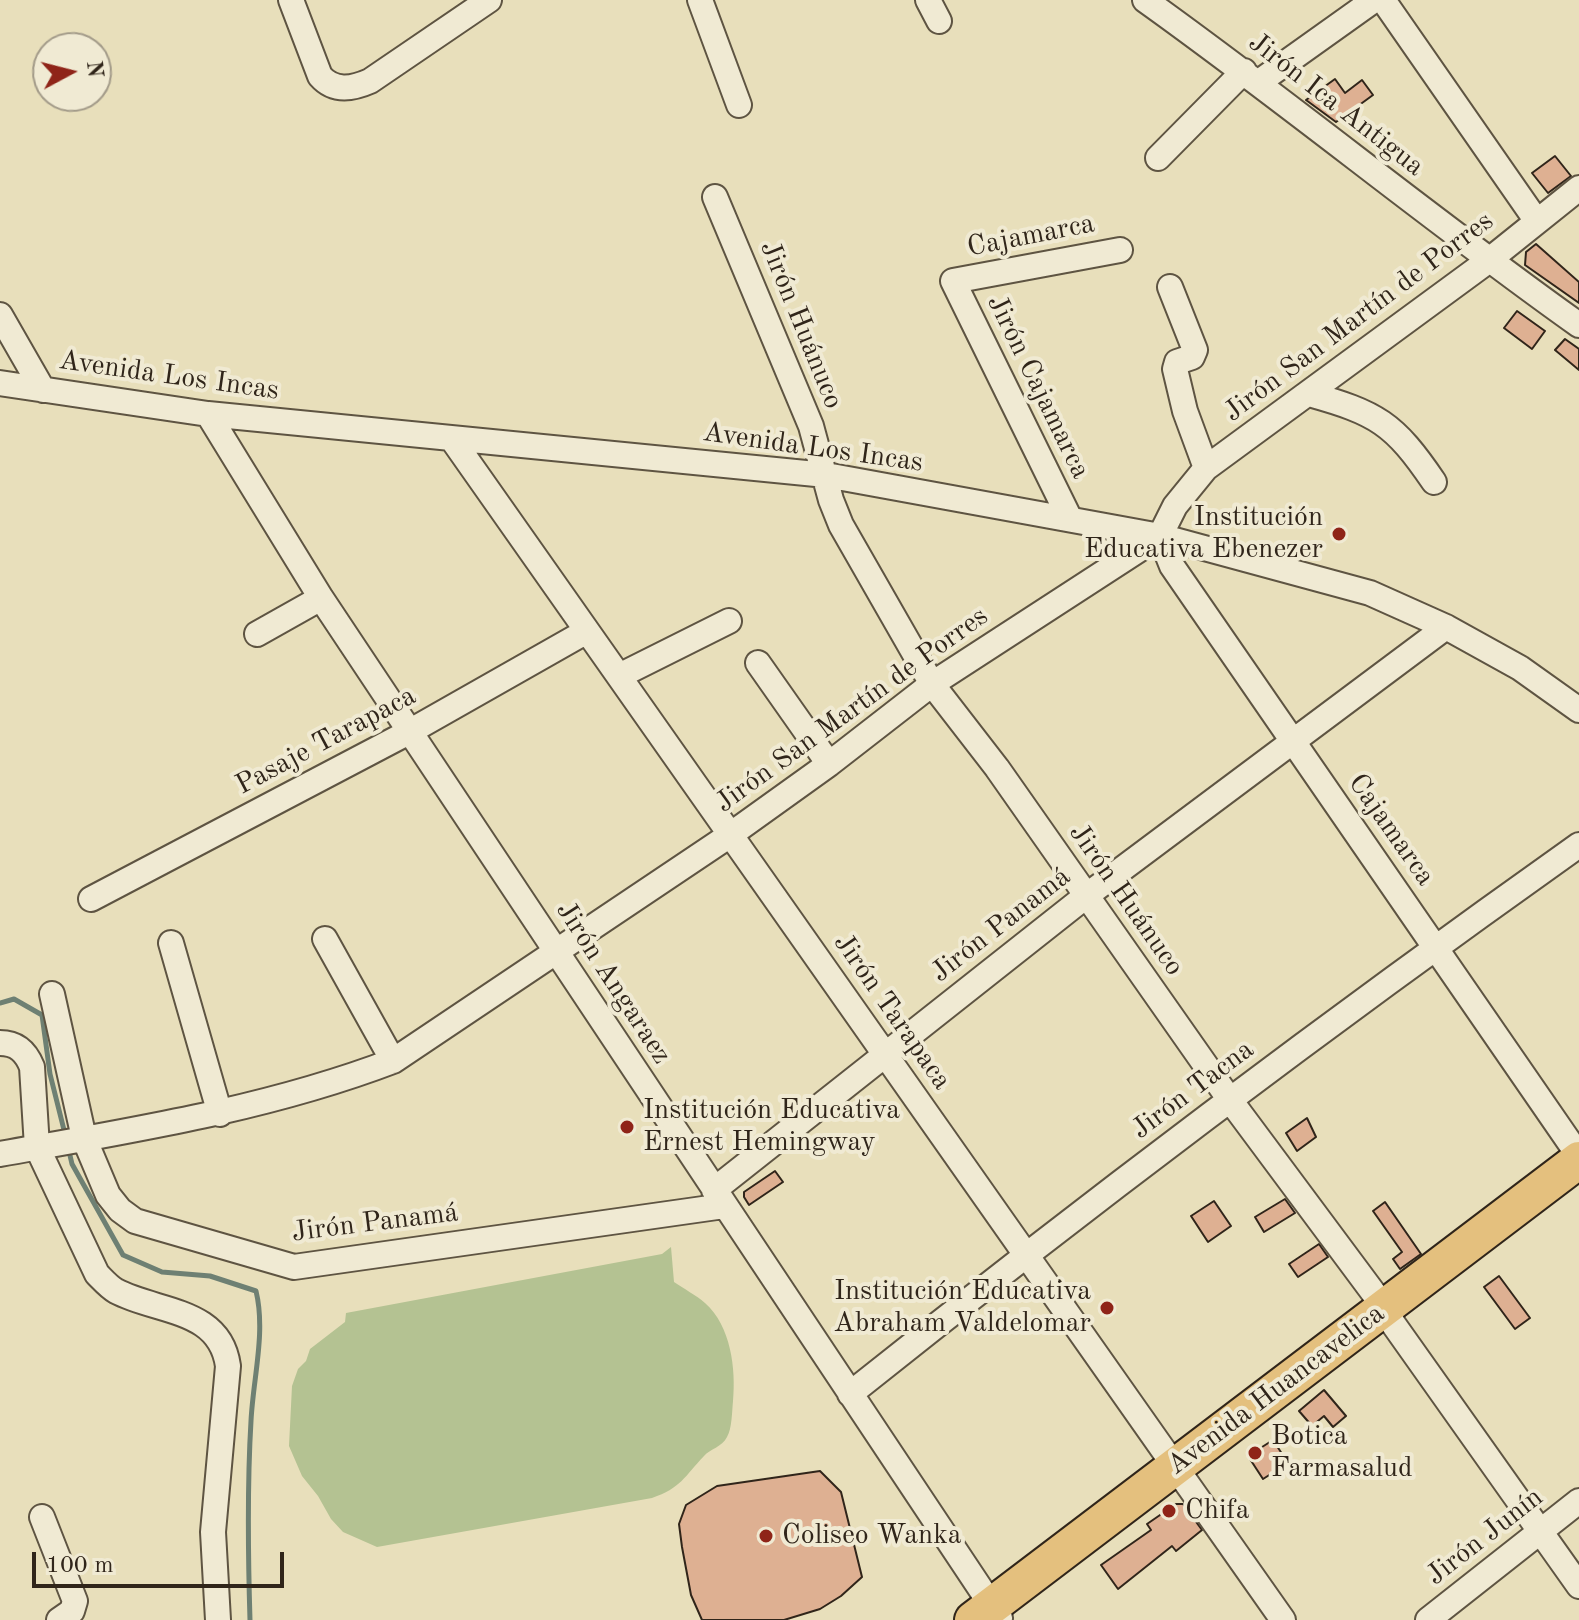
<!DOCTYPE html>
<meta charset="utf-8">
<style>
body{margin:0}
#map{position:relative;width:1579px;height:1620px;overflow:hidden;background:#e8dfbb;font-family:"Old Standard TT",serif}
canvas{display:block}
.north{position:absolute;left:32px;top:32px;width:80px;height:80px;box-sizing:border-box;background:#f0ead3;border:2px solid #a39b89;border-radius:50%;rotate:83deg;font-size:22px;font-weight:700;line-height:32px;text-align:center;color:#30251a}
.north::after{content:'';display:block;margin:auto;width:28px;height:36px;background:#8f2418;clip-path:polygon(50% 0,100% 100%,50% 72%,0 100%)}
.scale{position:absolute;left:32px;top:1552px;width:252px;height:36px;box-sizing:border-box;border:4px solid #30251a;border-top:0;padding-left:10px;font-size:24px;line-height:28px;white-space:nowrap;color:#30251a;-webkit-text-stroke:6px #f0ead3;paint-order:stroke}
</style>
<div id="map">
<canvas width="1579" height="1620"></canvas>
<div class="north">N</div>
<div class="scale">100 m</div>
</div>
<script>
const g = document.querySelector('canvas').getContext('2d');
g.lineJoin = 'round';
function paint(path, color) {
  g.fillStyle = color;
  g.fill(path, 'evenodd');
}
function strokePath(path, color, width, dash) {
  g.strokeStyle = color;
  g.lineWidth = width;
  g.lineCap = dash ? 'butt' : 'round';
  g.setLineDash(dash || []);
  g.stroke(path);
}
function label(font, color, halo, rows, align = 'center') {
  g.font = font + ' "Old Standard TT",serif';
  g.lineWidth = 8;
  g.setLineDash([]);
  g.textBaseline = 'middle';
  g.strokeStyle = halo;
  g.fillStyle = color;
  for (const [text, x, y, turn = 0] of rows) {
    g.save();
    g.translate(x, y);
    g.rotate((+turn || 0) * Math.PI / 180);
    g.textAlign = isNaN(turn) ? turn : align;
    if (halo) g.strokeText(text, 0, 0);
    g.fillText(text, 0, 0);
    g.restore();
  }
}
paint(new Path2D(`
 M671,1247l3,35c10,7 22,13 31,21 26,23 31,66 28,98 -1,10 -1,28 -6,36 -5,10 -17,12 -23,19 -20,21 -23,32 -52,42l-275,49 -34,-15 -12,-13 -13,-23 -16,-20 -13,-30 3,-60 6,-17 8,-8 4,-12 35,-27 1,-9 316,-59z`), '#b4c292');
strokePath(new Path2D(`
 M0,1003l14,-4 28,16 8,59 15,60
 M68,1147l4,17 51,91 39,17 48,4 46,15c10,41 -3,88 -5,130 -4,66 -3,133 -1,199`), '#6e8073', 5);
const building = new Path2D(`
 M1335,79l10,14 17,-13 11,15 -37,27 -30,-22z
 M1555,156l16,20 -23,17 -16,-20z
 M1536,244l43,38v21l-54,-38 1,-13z
 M1517,311l28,20 -13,18 -28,-21z
 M1565,339l14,10v21l-24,-20z
 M1307,1118l9,19 -19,14 -11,-18z
 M775,1171l8,11 -34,23 -5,-8v-5z
 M1285,1199l10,14 -31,19 -9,-15z
 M1214,1201l17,25 -23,16 -17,-26z
 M1385,1202l36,52 -21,15 -7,-10 9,-7 -29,-41z
 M1319,1244l9,13 -30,20 -9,-13z
 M1499,1276l31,42 -15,11 -31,-42z
 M1324,1390l22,26 -13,11 -9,-11 -12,10 -13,-15z
 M1273,1440l15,23 -25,16 -15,-23z
 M820,1471l21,21 21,85 -21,19 -21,13 -36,11h-82l-11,-25 -9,-48 -3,-23 7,-19 31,-19z
 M1176,1504h7l19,26 -26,21 -4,-5 -54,43 -17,-24 50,-35 -4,-6z`);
paint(building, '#deb092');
strokePath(building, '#30251a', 2);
const minor = new Path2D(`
 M291,0l29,76c14,16 32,13 50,5l119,-81
 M700,0l39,105
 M928,0l11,21
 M1145,0c147,105 286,220 434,325
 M1383,0l153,220
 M1259,82l115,-82
 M1158,158l86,-87
 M715,197l96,229 20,74 10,25 91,159 65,84 233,332 154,207 10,18 185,261
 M1170,287l25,63 -3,7 -15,5 -2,7 10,42 21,57
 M0,315l43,75
 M0,383l208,31 618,61 334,61 210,57 76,34 74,41 59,42
 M1309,394c68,19 85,29 125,88
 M208,414l113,184 679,1020
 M452,439l831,1181
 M1070,519l-117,-238 167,-31
 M1160,536l12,30 407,590
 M257,634l64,-36
 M758,663l71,101
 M619,676l110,-55
 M91,899l318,-167 178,-101
 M325,939l68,122
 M171,943l49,171
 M52,994l32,144 24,57 12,15 15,11 159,46 430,-61
 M0,1043c17,0 26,9 32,24l5,80 60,127c6,6 12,13 19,17 42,22 104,17 112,75l-15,166 5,88
 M0,1154c133,-24 267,-45 393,-93l337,-226 99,-71 103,-80 228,-148 15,-30 31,-38 282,-207 91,-73
 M714,1190l372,-294 360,-269
 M850,1394c238,-190 481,-373 729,-549
 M42,1517l33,84 -3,10 -13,9
 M1428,1620l151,-119`);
const highway = new Path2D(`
 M973,1620l606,-460`);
strokePath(minor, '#5e5442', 28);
strokePath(highway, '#30251a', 40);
strokePath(minor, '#f0ead3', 24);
strokePath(highway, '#e4c07e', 36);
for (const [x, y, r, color] of [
 [1339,534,8,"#8f2418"],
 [627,1127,8,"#8f2418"],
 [1107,1308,8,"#8f2418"],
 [1255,1453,8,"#8f2418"],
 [1169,1511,8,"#8f2418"],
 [766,1536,8,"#8f2418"]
]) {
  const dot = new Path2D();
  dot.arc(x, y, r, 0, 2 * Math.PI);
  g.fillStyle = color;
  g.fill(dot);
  strokePath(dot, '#f0ead3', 3);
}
label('28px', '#30251a', '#f0ead3', [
 ["Jirón Ica Antigua",1336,105,38],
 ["Cajamarca",1031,236,-11],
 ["Jirón San Martín de Porres",1359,317,-37],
 ["Jirón Huánuco",801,325,68],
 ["Avenida Los Incas",169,376,8],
 ["Jirón Cajamarca",1038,387,64],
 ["Avenida Los Incas",813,448,8],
 ["Jirón San Martín de Porres",852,710,-36],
 ["Pasaje Tarapaca",326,741,-28],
 ["Cajamarca",1391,830,55],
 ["Jirón Huánuco",1126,900,55],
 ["Jirón Panamá",1001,925,-38],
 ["Jirón Angaraez",613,983,57],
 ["Jirón Tarapaca",892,1012,55],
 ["Jirón Tacna",1193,1090,-37],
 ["Jirón Panamá",375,1223,-7],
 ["Avenida Huancavelica",1276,1390,-37],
 ["Jirón Junín",1485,1537,-38]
]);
label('28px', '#30251a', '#f0ead3', [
 ["Institución",1323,518,"right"],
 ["Educativa Ebenezer",1323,550,"right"],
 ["Institución Educativa",643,1111],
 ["Ernest Hemingway",643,1143],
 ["Institución Educativa",1091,1292,"right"],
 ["Abraham Valdelomar",1091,1324,"right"],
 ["Botica",1271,1437],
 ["Farmasalud",1271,1469],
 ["Chifa",1185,1511],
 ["Coliseo Wanka",782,1536]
], 'left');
</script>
